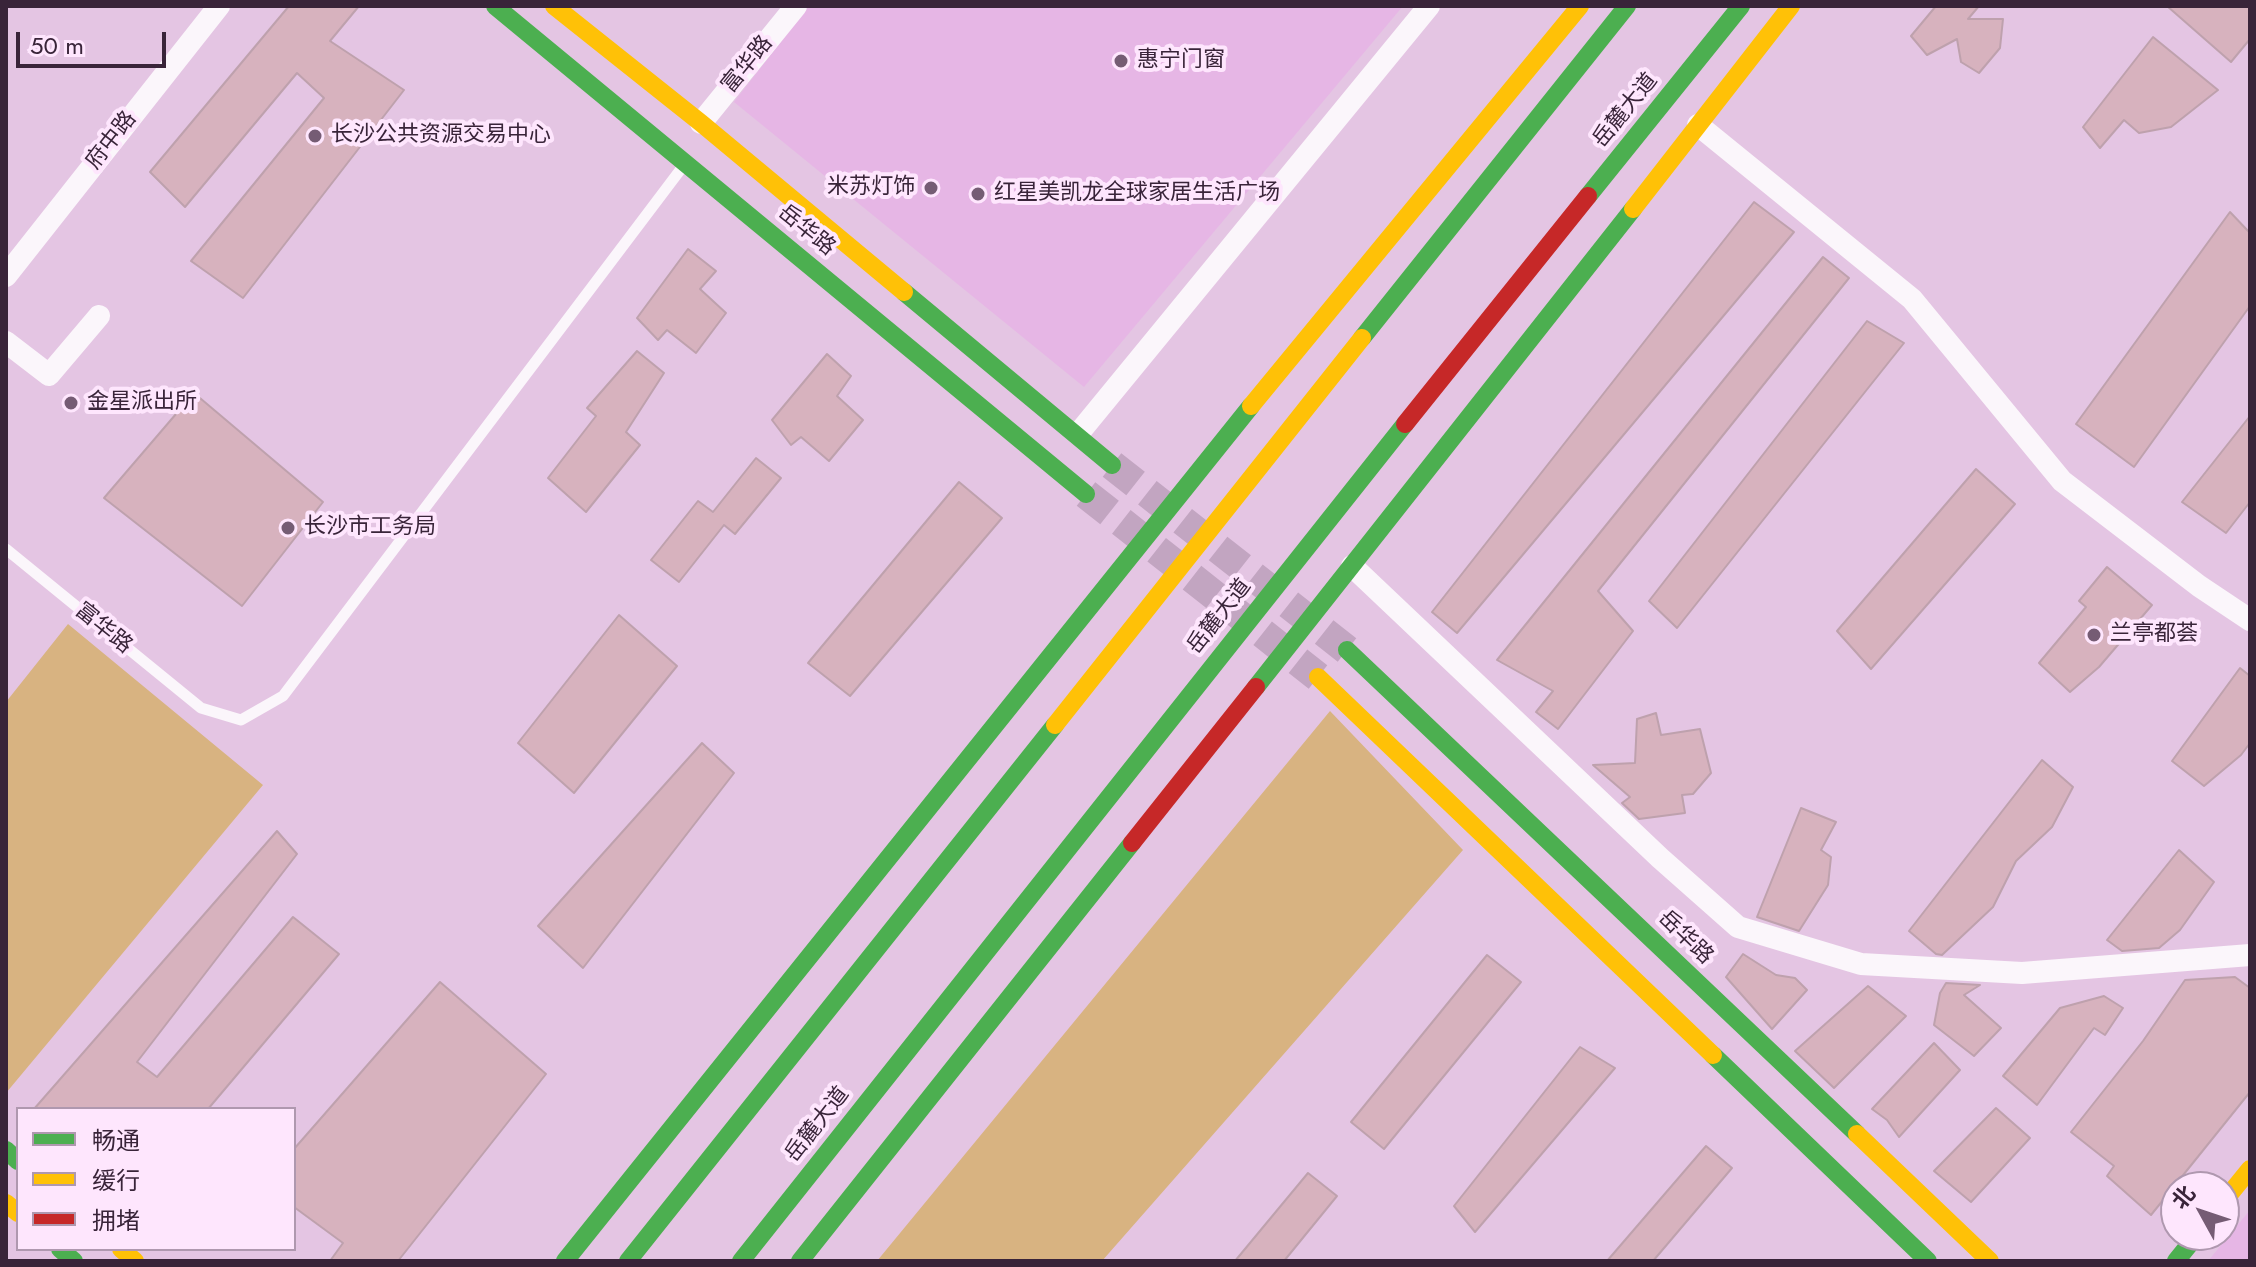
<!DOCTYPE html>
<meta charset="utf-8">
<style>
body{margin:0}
#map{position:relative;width:2256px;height:1267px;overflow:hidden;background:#e4c5e3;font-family:Jost,"Noto Sans SC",sans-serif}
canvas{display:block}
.frame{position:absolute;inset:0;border:8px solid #392439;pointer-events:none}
.legend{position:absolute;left:16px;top:1107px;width:280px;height:144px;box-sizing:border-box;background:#fee6fd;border:2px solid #af98af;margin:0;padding:10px 14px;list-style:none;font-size:24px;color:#392439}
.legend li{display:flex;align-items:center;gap:16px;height:40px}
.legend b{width:40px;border:2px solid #af98af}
.north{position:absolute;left:2160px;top:1171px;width:80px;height:80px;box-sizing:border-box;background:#fee6fd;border:2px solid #af98af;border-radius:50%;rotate:310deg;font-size:22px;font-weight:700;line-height:32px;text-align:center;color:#392439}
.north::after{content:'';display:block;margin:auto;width:28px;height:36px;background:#755c74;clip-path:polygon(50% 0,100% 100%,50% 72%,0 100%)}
.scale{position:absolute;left:16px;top:32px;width:150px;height:36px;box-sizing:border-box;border:4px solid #392439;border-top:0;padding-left:10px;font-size:24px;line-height:28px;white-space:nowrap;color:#392439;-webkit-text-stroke:6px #fee6fd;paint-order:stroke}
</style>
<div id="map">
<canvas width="2256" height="1267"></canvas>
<div class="frame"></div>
<ul class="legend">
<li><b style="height:10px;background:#4caf50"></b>畅通</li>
<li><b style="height:10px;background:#ffc107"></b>缓行</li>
<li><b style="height:10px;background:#c62828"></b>拥堵</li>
</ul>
<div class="north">北</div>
<div class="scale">50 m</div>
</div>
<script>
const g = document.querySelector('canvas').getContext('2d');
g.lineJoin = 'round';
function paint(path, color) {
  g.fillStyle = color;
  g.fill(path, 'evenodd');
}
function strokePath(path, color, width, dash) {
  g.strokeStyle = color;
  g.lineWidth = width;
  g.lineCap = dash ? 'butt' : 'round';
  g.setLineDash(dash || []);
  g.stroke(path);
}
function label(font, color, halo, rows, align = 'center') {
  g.font = font + ' Jost,"Noto Sans SC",sans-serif';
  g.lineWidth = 8;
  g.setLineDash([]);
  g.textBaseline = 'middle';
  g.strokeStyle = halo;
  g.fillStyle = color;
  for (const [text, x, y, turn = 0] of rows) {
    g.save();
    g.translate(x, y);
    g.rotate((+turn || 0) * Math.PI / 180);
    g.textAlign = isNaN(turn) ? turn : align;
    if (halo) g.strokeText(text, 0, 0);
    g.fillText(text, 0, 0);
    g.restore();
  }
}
paint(new Path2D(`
 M809,6h594l-319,381 -350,-285z
 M2250,1210v51h-42z`), '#e6b6e5');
paint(new Path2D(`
 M68,624l195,161 -257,308v-391z
 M1330,711l133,139 -361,411h-225z`), '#d8b381');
const building = new Path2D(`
 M289,6h70l-29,35 74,49 -161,208 -52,-37 133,-163 -27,-25 -112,134 -35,-35z
 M1936,6h43l-11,13h35l-3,29 -21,25 -18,-11 -4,-23 -30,16 -16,-19z
 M2167,6h83v33l-19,23z
 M2153,37l65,53 -47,37 -32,6 -15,-13 -24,28 -17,-21z
 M1754,202l40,30 -337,401 -25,-21z
 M2230,212l20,21v73l-116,161 -58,-43z
 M688,249l28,22 -16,18 26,24 -30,40 -29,-23 -9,10 -21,-22z
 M1823,257l26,21 -251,313 35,40 -75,98 -22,-17 17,-21 -56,-31z
 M1867,321l37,22 -227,285 -28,-27z
 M637,351l27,22 -38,59 14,13 -54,67 -38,-34 48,-62 -9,-8z
 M827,354l24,22 -14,20 26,24 -34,41 -28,-24 -10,8 -19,-25z
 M194,393l129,109 -81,104 -138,-108z
 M2250,416v86l-24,31 -44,-31z
 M756,458l25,20 -46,56 -11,-9 -45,57 -28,-22 47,-59 15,11z
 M1976,469l39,35 -144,165 -34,-38z
 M959,482l43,36 -152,178 -42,-33z
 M2107,567l45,38 -53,62 -29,25 -31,-29 47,-56 -7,-6z
 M619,615l58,51 -103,127 -56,-50z
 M2240,668l10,8v67l-9,12 -37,31 -32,-25z
 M1656,713l5,22 39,-6 11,44 -18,21 -11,1 3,18 -46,6 -17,-16 8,-6 -37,-32 42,-2 2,-44z
 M702,743l32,30 -151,195 -45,-42z
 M2042,760l31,27 -21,40 -36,34 -23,46 -51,48 -6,-1 -27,-23z
 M1801,808l35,14 -15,28 10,7 -3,28 -29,46 -42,-14z
 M277,831l20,23 -160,208 20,15 136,-160 46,37 -131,155h-174z
 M2179,850l35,32 -34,48 -21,18 -37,3 -15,-11z
 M1743,954l33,21 19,3 12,12 -35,39 -46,-52z
 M1487,955l34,27 -137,167 -33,-27z
 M2235,977l15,11v104l-99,123 -44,-39 7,-10 -43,-34 72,-91 42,-61z
 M440,982l106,92 -148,187h-68l13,-18 -49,-36v-58z
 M1946,983l34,2 -16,10 37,33 -27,28 -40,-31 6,-32z
 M1868,986l38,30 -72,72 -39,-37z
 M2104,996l19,12 -18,27 -11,-7 -57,77 -34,-29 57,-68z
 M1934,1043l26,27 -61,67 -12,-17 -15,-11z
 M1580,1047l35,21 -140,164 -21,-26z
 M1996,1108l34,30 -59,64 -37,-31z
 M1706,1146l26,22 -79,93h-46z
 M1308,1173l29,23 -53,65h-49z`);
paint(building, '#d7b2be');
strokePath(building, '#bea1ad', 2);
strokePath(new Path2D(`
 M1112,465l235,185
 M1086,494l232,183`), '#c2a5c1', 30, [30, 15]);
strokePath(new Path2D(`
 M6,549l195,159 40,12 42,-24 401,-531`), '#fbf6fb', 11);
strokePath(new Path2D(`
 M701,123l95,-117
 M1698,125l214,174 150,182 137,105 51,34
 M6,276l213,-270
 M6,342l43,33 50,-59
 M1078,434l351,-428
 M1352,566l308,292 78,69 123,37 161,9 228,-18`), '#fbf6fb', 22);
strokePath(new Path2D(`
 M495,6l591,488
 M1588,196l153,-190
 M904,292l208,173
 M1362,338l265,-332
 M1347,650l510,484
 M1256,687l377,-478
 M1713,1055l215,206
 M6,1150l12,11
 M60,1249l14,12
 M565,1261l686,-855
 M628,1261l427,-536
 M741,1261l664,-837
 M800,1261l332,-418
 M2176,1261l21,-26`), '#4caf50', 18);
strokePath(new Path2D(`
 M554,6l147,117 203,169
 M1633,209l158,-203
 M1251,406l329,-400
 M1318,677l395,378
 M1055,725l307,-387
 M1857,1134l133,127
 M2224,1201l26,-32
 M6,1203l12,10
 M121,1249l14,12`), '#ffc107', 18);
strokePath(new Path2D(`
 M1405,424l183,-228
 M1132,843l124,-156`), '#c62828', 18);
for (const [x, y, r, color] of [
 [1121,61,8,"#755c74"],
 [315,136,8,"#755c74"],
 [931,188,8,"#755c74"],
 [978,194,8,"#755c74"],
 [71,403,8,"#755c74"],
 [288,528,8,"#755c74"],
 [2094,635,8,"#755c74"]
]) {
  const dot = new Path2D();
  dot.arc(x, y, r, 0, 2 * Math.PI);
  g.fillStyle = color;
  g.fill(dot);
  strokePath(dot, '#fee6fd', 3);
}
label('22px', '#392439', '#fee6fd', [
 ["惠宁门窗",1137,61],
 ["长沙公共资源交易中心",331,136],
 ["米苏灯饰",915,188,"right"],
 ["红星美凯龙全球家居生活广场",994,194],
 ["金星派出所",87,403],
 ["长沙市工务局",304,528],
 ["兰亭都荟",2110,635]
], 'left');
label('22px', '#392439', '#fee6fd', [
 ["富华路",748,65,-51],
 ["岳麓大道",1626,111,-51],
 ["府中路",112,141,-52],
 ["岳华路",806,231,39],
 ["岳麓大道",1220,617,-52],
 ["富华路",103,629,39],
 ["岳华路",1685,938,44],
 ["岳麓大道",818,1125,-52]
]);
</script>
